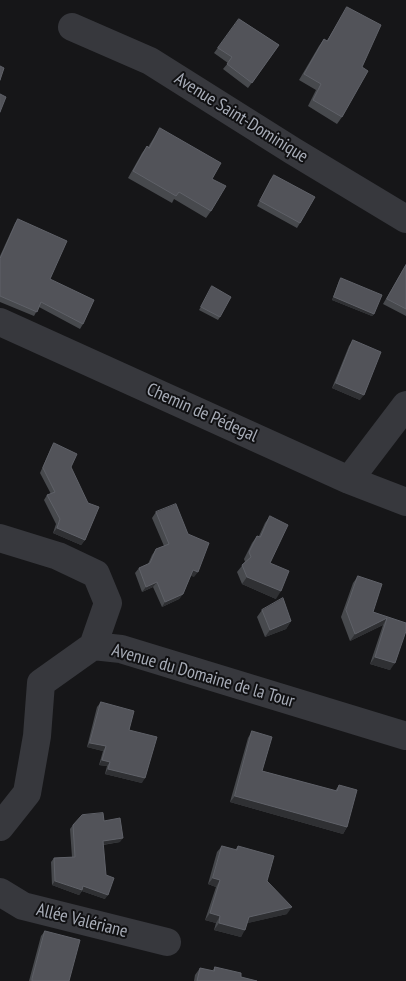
<!DOCTYPE html>
<meta charset="utf-8">
<style>
body{margin:0}
canvas{display:block;background:#161618}
</style>
<canvas width="406" height="981"></canvas>
<script>
const g = document.querySelector('canvas').getContext('2d');
g.lineJoin = 'round';
function strokePath(path, color, width, dash) {
  g.strokeStyle = color;
  g.lineWidth = width;
  g.lineCap = dash ? 'butt' : 'round';
  g.setLineDash(dash || []);
  g.stroke(path);
}
function paint(path, color) {
  g.fillStyle = color;
  g.fill(path, 'evenodd');
}
function label(font, color, halo, rows, align = 'center') {
  g.font = font + ' "PT Sans Narrow",sans-serif';
  g.lineWidth = 4;
  g.setLineDash([]);
  g.textBaseline = 'middle';
  g.strokeStyle = halo;
  g.fillStyle = color;
  for (const [text, x, y, turn = 0] of rows) {
    g.save();
    g.translate(x, y);
    g.rotate((+turn || 0) * Math.PI / 180);
    g.textAlign = isNaN(turn) ? turn : align;
    if (halo) g.strokeText(text, 0, 0);
    g.fillText(text, 0, 0);
    g.restore();
  }
}
strokePath(new Path2D(`
 M72,27l78,34 143,90 113,68
 M0,322l349,158 57,22
 M349,480l57,-75
 M0,538l58,18 38,18 12,29 -15,43
 M0,827l27,-34 10,-57 4,-53 52,-37 28,3 285,87
 M0,892l23,14 144,36`), '#37383d', 28);
paint(new Path2D(`
 M347,7l15,60 -20,50 -5,7 -29,-18 8,-16 -17,-10 20,-34 5,-7 3,2z
 M239,19l40,26 -31,43 -25,-19 5,-6 -14,-10z
 M160,128l52,51 -1,32 -5,7 -32,-19 -2,4 -44,-25 14,-25 5,-7 1,1z
 M274,175l26,48 -3,5 -40,-22 13,-26z
 M18,219l32,60 33,45 -3,5 -41,-22 -5,9 -34,-14v-46l15,-33z
 M406,264v52l-23,-12z
 M341,278l33,36 -2,2 -40,-16 7,-19z
 M212,286l8,31 -2,3 -19,-10z
 M353,340l7,60 -28,-12 17,-42z
 M54,443l17,24 14,73 -4,5 -28,-12 3,-9 -12,-24 3,-5 4,-1 -11,-21 11,-25z
 M156,512l38,65 -3,-2 -8,19 -4,5 -17,8 -9,-20 -11,5 -7,-19 4,-5 9,-4 4,-9 4,-6 8,-3 -12,-28z
 M270,516v47l6,36 -34,-15 -5,-12 8,-10 -1,-3 8,-16 5,-7h2l6,-13z
 M358,576l15,36 33,11 -16,47 -20,-6 13,-39 -33,16 -9,-24 12,-34z
 M262,610l29,11 -5,8 -21,8 -8,-20z
 M101,702l28,28 13,53 -37,-9 2,-8 -8,-1 4,-14 -16,-4 10,-40z
 M252,731l10,40 73,20 4,-6 8,42 -4,7 -113,-32 18,-64z
 M104,821l16,21 -17,3 2,54 -23,-8 -3,4 -27,-10 -1,-23 3,-4 18,-1 -2,-28 3,-4z
 M222,846l13,4 3,-4 29,35 20,33 -40,9 -6,14 -27,-7 2,-7 -11,-3 11,-33 -8,-3 9,-32z
 M45,931l24,50h-40l12,-45z
 M215,967l26,10 16,4h-63l1,-6 5,-7 12,3z`), '#47494d');
paint(new Path2D(`
 M334,297l40,17 -2,2 -40,-16z
 M336,383l28,12 -4,5 -28,-12z
 M57,528l28,12 -4,5 -28,-12z
 M193,570l5,2 -4,5 -5,-2z
 M247,577l34,14 -5,8 -34,-15z
 M157,582l-4,5 -11,5 4,-5z
 M183,594l-4,5 -17,8 3,-5z
 M387,618l-4,7 -33,16 5,-7z
 M291,621l-5,8 -21,8 5,-7z
 M375,657l20,6 -5,7 -20,-6z
 M90,743l16,3 -3,5 -16,-4z
 M102,760l8,2 -3,4 -8,-1z
 M108,769l37,9 -3,5 -37,-9z
 M235,796l112,31 -4,7 -113,-32z
 M123,838l-3,4 -20,3 3,-4z
 M213,878l7,2 -4,7 -8,-3z
 M55,881l28,5 25,9 -3,4 -23,-8 -3,4 -27,-10z
 M292,907l-5,7 -43,10 5,-7z
 M210,913l10,3 -4,7 -11,-3z
 M219,923l26,7 -4,7 -27,-7z`), '#2f3033');
const building = new Path2D(`
 M347,7l34,18 -19,42 6,4 -26,46 -29,-17 8,-16 -17,-10 20,-35 3,2z
 M239,19l40,26 -27,38 -25,-19 5,-7 -14,-9z
 M0,66l4,2 -4,12z
 M0,94l6,3 -6,15z
 M160,128l61,35 -9,16 14,7 -15,25 -32,-19 -3,4 -43,-25 14,-25 2,2z
 M274,175l41,22 -15,26 -40,-22z
 M18,219l49,22 -17,38 44,21 -11,24 -42,-22 -4,10 -37,-16v-37z
 M406,265v44l-19,-10z
 M341,278l41,17 -8,19 -40,-17z
 M212,286l19,11 -11,20 -19,-10z
 M353,340l28,12 -17,43 -28,-12z
 M54,443l23,11 -6,13 17,36 11,4 -14,33 -28,-12 3,-9 -13,-24 8,-3 -12,-24z
 M176,504l12,30 21,9 -11,29 -5,-2 -10,24 -18,8 -8,-20 -11,5 -7,-19 11,-5 6,-14 13,-5 -13,-32z
 M270,516l18,9 -18,38 19,8 -8,20 -34,-14 -5,-12 9,-8 -2,-5 8,-16 3,1z
 M358,576l24,8 -9,28 33,11v8l-11,32 -20,-6 12,-39 -32,16 -9,-24z
 M283,598l8,23 -21,9 -8,-20z
 M101,702l33,9 -5,19 28,7 -12,41 -37,-9 2,-7 -8,-2 4,-14 -16,-3z
 M252,731l20,6 -10,34 75,20 2,-6 18,5 -10,37 -112,-31z
 M103,813l1,8 16,-3 3,20 -20,3 3,34 8,3 -6,17 -25,-9 -1,4 -27,-9 -1,-23 21,-1 -2,-32 9,-10z
 M222,846l15,4 1,-4 36,10 -7,25 25,26 -43,10 -4,13 -26,-7 1,-7 -10,-3 10,-33 -7,-2z
 M45,931l35,9 -11,41h-37v-2z
 M215,967l26,6v4l16,4h-60l3,-13 14,3z`);
paint(building, '#525359');
strokePath(building, '#5f6168', 1);
label('18px', '#a8adb8', '#111113', [
 ["Avenue Saint-Dominique",241,118,32],
 ["Chemin de Pédegal",202,413,24],
 ["Avenue du Domaine de la Tour",203,676,16],
 ["Allée Valériane",82,921,14]
]);
</script>
